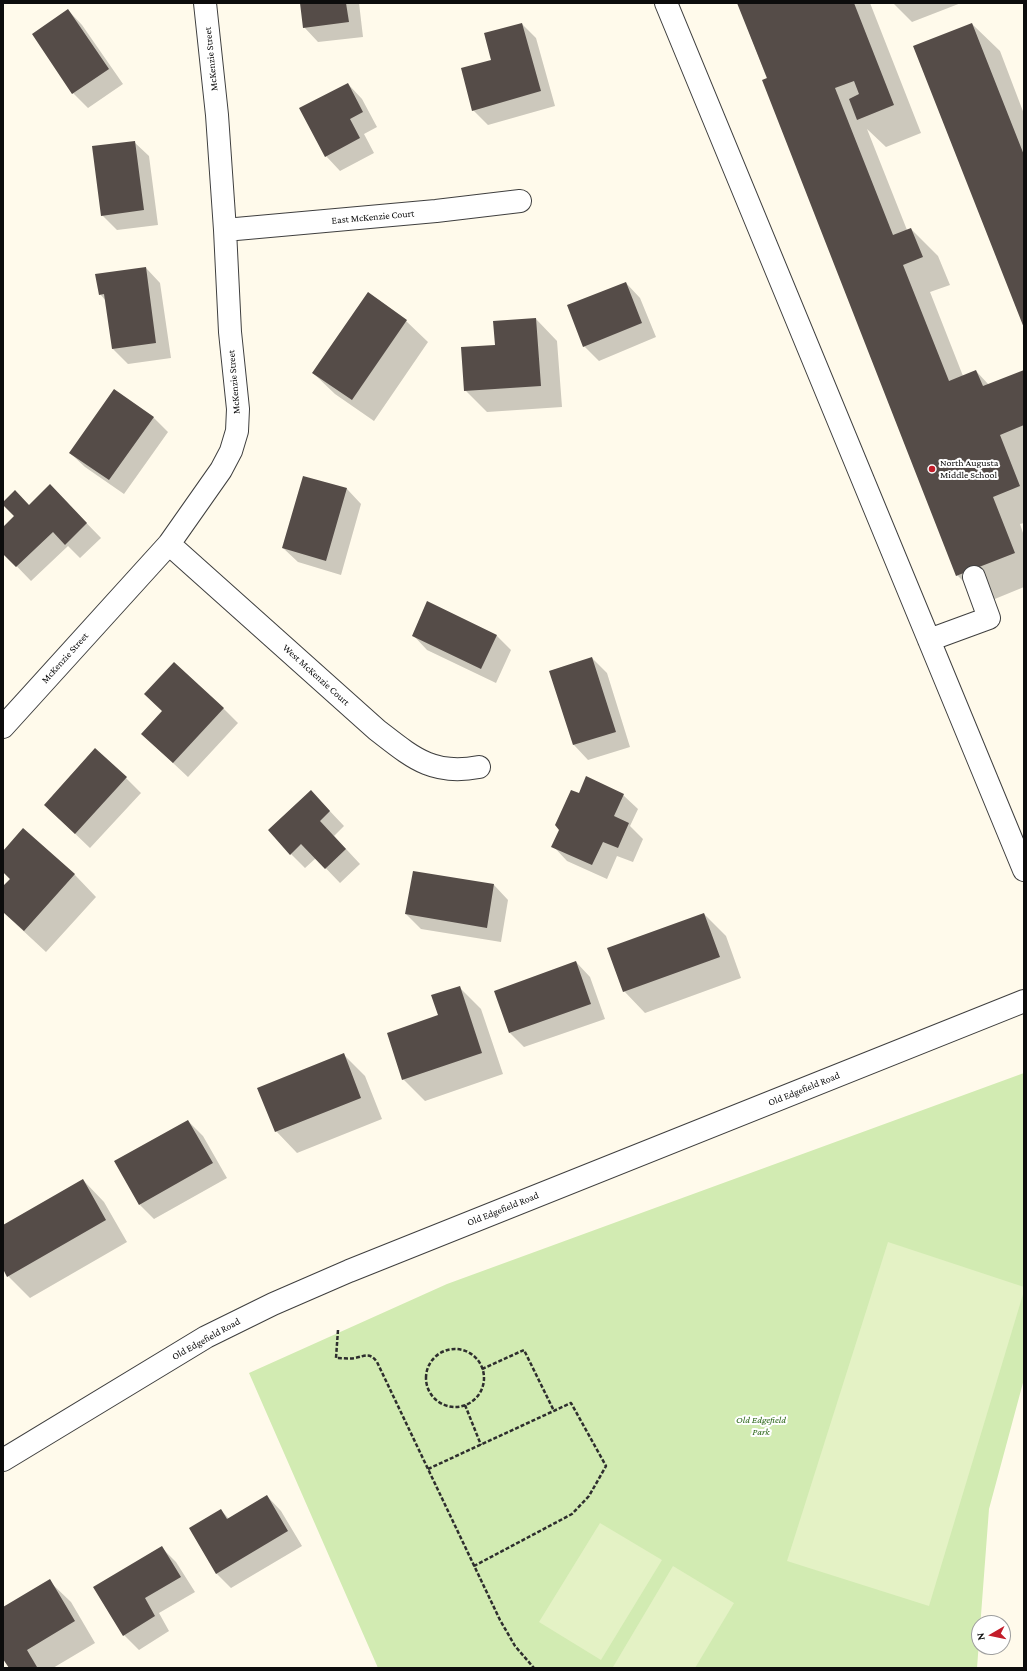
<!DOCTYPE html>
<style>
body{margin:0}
#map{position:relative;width:1027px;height:1671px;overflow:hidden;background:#fffaeb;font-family:"Crimson Pro",serif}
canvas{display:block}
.frame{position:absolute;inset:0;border:4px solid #0c0c0c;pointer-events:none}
.north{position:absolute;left:971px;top:1615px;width:40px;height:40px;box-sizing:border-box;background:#fff;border:1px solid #9e9e9e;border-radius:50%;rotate:261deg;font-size:11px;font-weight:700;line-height:16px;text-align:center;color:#0c0c0c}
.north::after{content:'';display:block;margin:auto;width:14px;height:18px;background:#c31d2a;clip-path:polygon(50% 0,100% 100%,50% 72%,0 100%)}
</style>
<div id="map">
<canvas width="1027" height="1671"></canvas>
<div class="frame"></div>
<div class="north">N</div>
</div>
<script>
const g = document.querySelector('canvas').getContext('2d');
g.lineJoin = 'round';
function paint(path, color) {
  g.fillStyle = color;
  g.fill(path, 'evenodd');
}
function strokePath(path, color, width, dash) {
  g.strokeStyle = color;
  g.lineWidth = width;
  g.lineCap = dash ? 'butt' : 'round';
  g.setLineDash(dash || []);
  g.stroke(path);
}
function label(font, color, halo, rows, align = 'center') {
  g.font = font + ' "Crimson Pro",serif';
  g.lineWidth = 4;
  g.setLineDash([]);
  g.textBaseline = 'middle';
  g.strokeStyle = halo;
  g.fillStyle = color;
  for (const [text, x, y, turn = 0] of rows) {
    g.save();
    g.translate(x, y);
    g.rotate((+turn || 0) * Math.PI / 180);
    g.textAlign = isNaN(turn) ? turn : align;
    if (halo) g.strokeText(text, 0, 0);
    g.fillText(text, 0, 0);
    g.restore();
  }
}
paint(new Path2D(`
 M1024,1073v306l-35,130 -12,159h-599l-129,-295 198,-89z`), '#d2ebb2');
paint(new Path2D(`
 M888,1242l136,45v4l-95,315 -142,-45z
 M600,1523l62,37 -61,100 -62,-38z
 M673,1566l61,37 -39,65h-80l-2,-1z`), '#e4f2c5');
paint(new Path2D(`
 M301,3h58l4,34 -45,5 -14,-15z
 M738,3h132l51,130 -35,14 -19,-18 40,101 4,-1 27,27 12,29 -20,7 33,84 13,-5 13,14 35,-14v152l-4,1 4,12v51l-39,16 -28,-28z
 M893,3h68l-49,19z
 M68,10l14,15 41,59 -35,24 -15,-15z
 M522,24l14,14 19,68 -67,19 -15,-15z
 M972,24l28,27 24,63v212z
 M348,84l14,15 15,28 -13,7 10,19 -34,18 -14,-15z
 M134,142l15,14 9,69 -41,5 -15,-15z
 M146,268l14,15 11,75 -43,6 -15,-15 -7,-48 -6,-7z
 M626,283l14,15 16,39 -57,24 -15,-15z
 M536,319l21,22 5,66 -75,5 -22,-22 31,-44z
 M406,321l22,21 -54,79 -39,-27 -22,-21z
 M153,417l15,15 -44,62 -39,-27 -15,-14z
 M304,477l43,12 14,15 -20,71 -43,-13 -15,-14z
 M64,500l37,38 -21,20 -12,-12 -37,35 -28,-29v-24l12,-12 -12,-13 26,3z
 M413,635l84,1 14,14 -15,33 -69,-33z
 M592,658l15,15 23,74 -42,13 -14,-15 -24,-74z
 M223,708l15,15 -50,54 -46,-43z
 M126,778l15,15 -51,55 -45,-43z
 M623,795l15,14 -8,17 13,13 -10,23 -16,-6 -10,23 -40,-18 -14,-15z
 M325,806l19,20 -10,10 26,28 -20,19 -24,-25 -11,10 -14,-14z
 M23,829l52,46 21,22 -50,55 -43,-40v-24l8,-8 -8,-8v-20z
 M494,885l14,15 -7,42 -80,-13 -15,-15z
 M704,914l22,22 15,42 -96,35 -21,-22z
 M576,962l14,15 15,42 -81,28 -14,-14z
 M459,987l22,22 22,65 -78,27 -22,-22 36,-63z
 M343,1054l22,22 17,43 -85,34 -21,-22z
 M188,1121l15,15 24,42 -73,41 -14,-14z
 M83,1180l21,22 23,40 -97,56 -22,-22 -5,-9v-41z
 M267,1496l14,15 21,35 -71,42 -15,-15 5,-63 8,9z
 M161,1547l15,15 19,30 -36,21 10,18 -30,19 -15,-15 -29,-48z
 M49,1581l22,21 24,41 -42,25h-43l-7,-11v-49z`), '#0003');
paint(new Path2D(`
 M300,3h46l3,19 -46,6z
 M737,3h117l40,102 -37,15 -8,-21 10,-5 -5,-13 -19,7 58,147 18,-7 12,29 -20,8 46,116 27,-11 7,16 41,-16v55l-24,10 20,51 -27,11 22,56 -59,23 -194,-496 5,-2z
 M68,9l41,60 -37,25 -40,-60z
 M522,23l19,68 -69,20 -11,-43 30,-8 -7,-27z
 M972,23l52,132v173l-111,-282z
 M348,83l15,29 -13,7 10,19 -35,19 -26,-49z
 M135,141l9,69 -43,6 -9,-70z
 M146,267l10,76 -44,6 -8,-55 -5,1 -4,-21z
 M626,282l16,41 -59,24 -16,-42z
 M368,292l39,28 -55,80 -40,-27z
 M536,318l5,68 -77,5 -3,-44 34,-2 -2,-24z
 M114,389l40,28 -45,63 -40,-27z
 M303,476l44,12 -21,73 -44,-13z
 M50,484l37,39 -22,22 -12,-13 -37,35 -13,-13v-27l11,-11 -11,-11v-3l12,-12 14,15z
 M427,601l70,34 -16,34 -69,-33z
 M592,657l24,75 -43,13 -24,-74z
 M174,662l50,46 -51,55 -32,-29 21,-23 -18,-17z
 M95,748l32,29 -52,57 -31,-29z
 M586,776l38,18 -10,22 15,7 -11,25 -15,-6 -11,23 -41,-18 8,-17 -4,-5 16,-35 8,3z
 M311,790l19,21 -10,10 26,28 -21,20 -24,-25 -11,11 -22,-25z
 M23,828l52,46 -51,57 -21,-19v-26l7,-7 -7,-7v-21z
 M413,871l81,13 -7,44 -82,-14z
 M704,913l16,44 -97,35 -16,-44z
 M576,961l15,43 -82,29 -15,-42z
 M460,986l22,67 -80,27 -15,-47 51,-18 -7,-20z
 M344,1053l17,45 -86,34 -18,-44z
 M188,1120l25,43 -74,42 -25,-44z
 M83,1179l23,41 -99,57 -4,-8v-44z
 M267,1495l21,36 -72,43 -27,-46 32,-19 6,10z
 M162,1546l19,31 -36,21 10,18 -32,20 -30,-49z
 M50,1579l25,42 -48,29 10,17 -28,1 -6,-9v-52z`), '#554c48');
const minor = new Path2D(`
 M666,3l358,867
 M225,230l211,-19 84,-10
 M169,544l208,186c35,27 55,46 102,37
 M929,640l60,-22 -15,-41
 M3,727l166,-183 52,-74 10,-19 6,-20 1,-22 -8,-77 -5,-102 -8,-115 -12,-112
 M3,1460l203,-123 67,-33 76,-33 675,-270`);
strokePath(minor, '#3f3f3f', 24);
strokePath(new Path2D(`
 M338,1330l-2,28c6,0 13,1 19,0 10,-2 15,-6 22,4l123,258 15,26 19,22
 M426 1378a29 29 0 1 1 58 0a29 29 0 1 1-58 0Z
 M482,1369l42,-19 30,61
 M465,1405l16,40
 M428,1469l143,-66 35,63 -17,30 -17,18 -98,52`), '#2e2e2e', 2.5, [4, 2]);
strokePath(minor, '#fff', 22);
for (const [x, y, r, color] of [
 [932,469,4,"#c31d2a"]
]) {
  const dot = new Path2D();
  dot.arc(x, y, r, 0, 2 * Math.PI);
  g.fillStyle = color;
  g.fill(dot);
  strokePath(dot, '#fff', 1.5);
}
label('10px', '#0c0c0c', '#fff', [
 ["McKenzie Street",211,59,-96],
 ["East McKenzie Court",373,217,-5],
 ["McKenzie Street",234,382,-95],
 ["McKenzie Street",65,658,-48],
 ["West McKenzie Court",316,675,42],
 ["Old Edgefield Road",804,1089,-22],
 ["Old Edgefield Road",503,1209,-22],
 ["Old Edgefield Road",206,1339,-29]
]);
label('10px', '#0c0c0c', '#fff', [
 ["North Augusta",940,463],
 ["Middle School",940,475]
], 'left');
label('italic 10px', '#2c6719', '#fff', [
 ["Old Edgefield",761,1420],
 ["Park",761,1432]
]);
</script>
